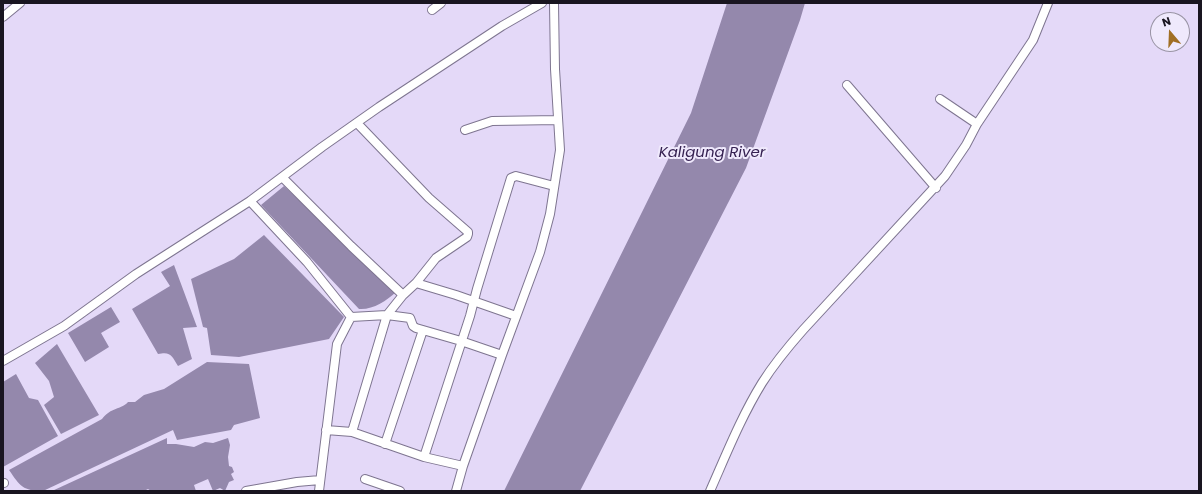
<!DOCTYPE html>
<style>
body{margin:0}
#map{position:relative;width:1202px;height:494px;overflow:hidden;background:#e4d9f8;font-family:Poppins,sans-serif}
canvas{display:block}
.frame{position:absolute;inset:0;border:4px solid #191520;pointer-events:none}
.north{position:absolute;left:1150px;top:12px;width:40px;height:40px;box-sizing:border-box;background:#efe9fc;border:1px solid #9994a4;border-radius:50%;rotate:341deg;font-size:11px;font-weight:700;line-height:16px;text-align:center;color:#191520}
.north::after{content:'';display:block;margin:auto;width:14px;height:18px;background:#a16f24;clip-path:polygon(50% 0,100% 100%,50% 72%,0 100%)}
</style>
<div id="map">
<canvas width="1202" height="494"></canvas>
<div class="frame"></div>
<div class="north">N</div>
</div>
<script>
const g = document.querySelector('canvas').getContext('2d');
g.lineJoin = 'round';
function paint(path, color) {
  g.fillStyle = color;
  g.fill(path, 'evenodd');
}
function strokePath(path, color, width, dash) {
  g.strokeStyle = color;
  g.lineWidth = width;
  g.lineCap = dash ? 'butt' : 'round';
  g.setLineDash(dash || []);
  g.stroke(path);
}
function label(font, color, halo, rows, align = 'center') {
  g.font = font + ' Poppins,sans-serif';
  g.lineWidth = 4;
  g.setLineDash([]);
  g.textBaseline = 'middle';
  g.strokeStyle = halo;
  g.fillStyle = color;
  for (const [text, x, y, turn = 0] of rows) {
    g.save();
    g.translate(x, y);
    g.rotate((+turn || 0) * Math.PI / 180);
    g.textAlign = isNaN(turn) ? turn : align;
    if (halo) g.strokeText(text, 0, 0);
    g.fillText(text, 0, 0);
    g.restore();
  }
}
paint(new Path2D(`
 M727,3h78l-5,17 -54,148 -166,323h-76l187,-378z
 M284,186l112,106c-10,9 -23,18 -37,17l-98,-104z
 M264,235l80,82 -15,22 -90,18 -28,-2 -4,-27 -4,-1 -12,-48 43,-20z
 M174,265l23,62 -14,1 9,31 -14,7c-6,-10 -7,-15 -20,-12l-26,-45 38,-23 -9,-14z
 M111,307l9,15 -19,11 8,14 -24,15 -17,-29z
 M57,344l42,71 -38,19 -17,-29 10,-8 -5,-16 -14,-18z
 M207,362l42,2 11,54 -26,7 -3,5 -54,10 -4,-10 -130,61c-20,0 -23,-5 -34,-21l93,-51c9,-12 19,-9 26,-17h7l9,-7 20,-6z
 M16,374l13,24 9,2 20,36 -55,31v-85z
 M167,438v6h9l18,3 11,-5 8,1 15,-5 2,7 -2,12 1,9 3,1 2,5 -3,2 3,6 -5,2 -4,9 -5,-3 -7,3 -5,-12 -14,6 2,6h-45l-3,-2 -4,2h-92z`), '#9488ac');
const minor = new Path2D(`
 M432,10l9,-7
 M3,17l17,-14
 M847,85l89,103
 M940,99l37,25
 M357,123l72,75 39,34v2l-1,3 -31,21 -20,25 -13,12 -16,20 -35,117 72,25 39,9
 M465,130l27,-9 66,-1
 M282,177l69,69 52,49
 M250,201l57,61 44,55
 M416,283l40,12 60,21
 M3,361l61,-35 72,-52 114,-73 72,-54 57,-40 123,-81 40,-23
 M326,430l26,2
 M385,444l38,-114
 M424,457l46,-141 7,-27 34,-111 5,-2 38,10
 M365,479l35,12
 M3,483h1
 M246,491l51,-9 23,-2
 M319,491l18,-147 14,-27 36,-2 23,3 3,8 3,2 45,13 41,14
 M456,491l7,-25 39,-111 38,-103 10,-38 10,-64 -5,-81 -1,-66
 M710,491c16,-36 31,-74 52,-108 12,-19 26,-36 41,-53l142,-154 21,-31 11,-21 56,-84 15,-37`);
strokePath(minor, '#7e7590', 10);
strokePath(minor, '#fff', 8);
label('italic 15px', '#352151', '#efe9fc', [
 ["Kaligung River",712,153]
]);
</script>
